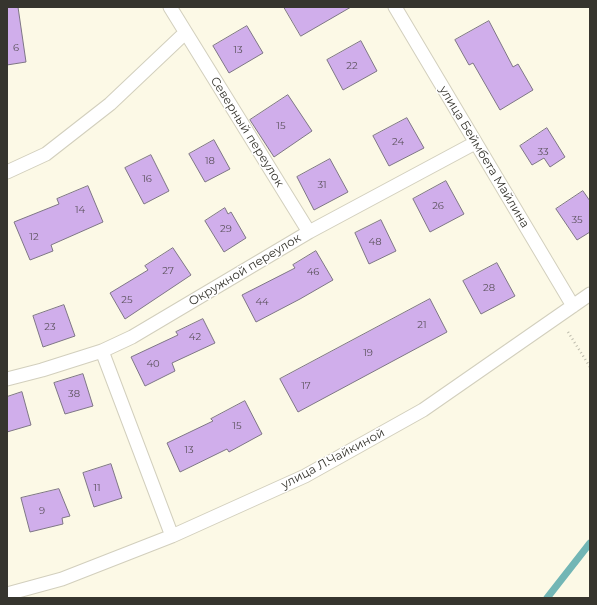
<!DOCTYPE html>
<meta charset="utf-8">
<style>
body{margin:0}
#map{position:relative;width:597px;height:605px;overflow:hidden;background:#fcf9e6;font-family:Montserrat,sans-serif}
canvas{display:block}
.frame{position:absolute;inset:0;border:8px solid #36352e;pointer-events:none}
</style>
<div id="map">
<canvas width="597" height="605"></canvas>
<div class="frame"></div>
</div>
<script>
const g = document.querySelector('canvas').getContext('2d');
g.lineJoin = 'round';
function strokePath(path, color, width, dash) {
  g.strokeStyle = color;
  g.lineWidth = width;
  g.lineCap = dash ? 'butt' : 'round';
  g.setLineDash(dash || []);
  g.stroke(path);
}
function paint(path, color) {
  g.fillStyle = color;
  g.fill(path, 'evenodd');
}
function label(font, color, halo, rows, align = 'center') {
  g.font = font + ' Montserrat,sans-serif';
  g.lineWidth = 3;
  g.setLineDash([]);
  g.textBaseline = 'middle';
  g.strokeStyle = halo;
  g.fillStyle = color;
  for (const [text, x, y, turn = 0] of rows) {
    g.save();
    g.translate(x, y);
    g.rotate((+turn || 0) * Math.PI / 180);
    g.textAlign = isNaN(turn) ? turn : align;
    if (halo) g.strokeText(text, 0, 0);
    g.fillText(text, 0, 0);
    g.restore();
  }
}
strokePath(new Path2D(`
 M547,598l43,-55`), '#72b6b5', 7);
const building = new Path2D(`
 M7,7h11l8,55 -19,3z
 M284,7h67l-50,29z
 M489,21l24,46 5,-3 15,26 -33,20 -27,-47 -4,2 -14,-25z
 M247,26l16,27 -34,20 -16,-27z
 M361,41l16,30 -34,19 -16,-30z
 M288,95l24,36 -38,26 -24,-37z
 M407,118l17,30 -35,18 -16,-30z
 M547,128l18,29 -15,10 -6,-9 -12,7 -12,-19z
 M214,140l16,29 -25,13 -16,-28z
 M151,155l18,36 -25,13 -19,-36z
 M330,159l18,33 -34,18 -17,-33z
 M446,181l18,33 -34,18 -17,-33z
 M88,186l15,36 -52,23 2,6 -23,9 -16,-38 45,-18 -2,-5z
 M583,191l7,10v31l-13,8 -21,-31z
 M225,208l3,6 3,-2 15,26 -22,14 -19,-31z
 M381,220l15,31 -27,13 -14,-31z
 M173,248l18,27 -66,44 -15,-26 38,-23 -3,-4z
 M316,251l17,29 -33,19 -44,23 -14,-27 53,-27 -2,-3z
 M497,263l18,33 -34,18 -18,-33z
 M430,299l17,33 -149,80 -18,-33z
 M64,305l11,31 -32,11 -10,-31z
 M203,319l12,24 -43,20 3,8 -30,15 -14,-29 47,-22 -2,-3z
 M83,374l10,32 -28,8 -11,-31z
 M22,392l9,33 -24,7v-35z
 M245,401l17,33 -33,18 -2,-3 -47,23 -13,-29 46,-22 -2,-2z
 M111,464l11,34 -28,9 -11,-34z
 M59,489l11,27 -8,2 1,6 -33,8 -9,-34z`);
paint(building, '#d0aeeb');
strokePath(building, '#7e7685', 1);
const lane = new Path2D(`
 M170,7l139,225
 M395,7l178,299
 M7,172l39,-18 64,-50 75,-71
 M102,351l70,185
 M7,379l35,-9 60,-19 30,-14 177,-105 166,-89
 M7,594l55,-15 110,-43 133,-60 118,-66 167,-116`);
strokePath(lane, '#d2cfbd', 15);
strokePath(new Path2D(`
 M568,332l22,35`), '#bebcad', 2.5, [1, 3]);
strokePath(lane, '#fff', 13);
label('10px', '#5c535d', null, [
 ["6",16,48],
 ["13",238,50],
 ["22",352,66],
 ["15",281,126],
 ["24",398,142],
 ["33",543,152],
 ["18",210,161],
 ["16",147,179],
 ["31",322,185],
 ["26",438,206],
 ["14",80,210],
 ["35",577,220],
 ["29",226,229],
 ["12",34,237],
 ["48",375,242],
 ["27",168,271],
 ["46",313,272],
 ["28",489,288],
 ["25",127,300],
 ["44",262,302],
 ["21",422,325],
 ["23",50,327],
 ["42",195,337],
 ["19",368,353],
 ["40",153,364],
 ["17",306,386],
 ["38",74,394],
 ["15",237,426],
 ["13",189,450],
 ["11",97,488],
 ["9",42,511]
]);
label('12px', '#36352e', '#fff', [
 ["Северный переулок",247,132,58],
 ["улица Беймбета Майлина",484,157,59],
 ["Окружной переулок",245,270,-31],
 ["улица Л.Чайкиной",333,459,-28]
]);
</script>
